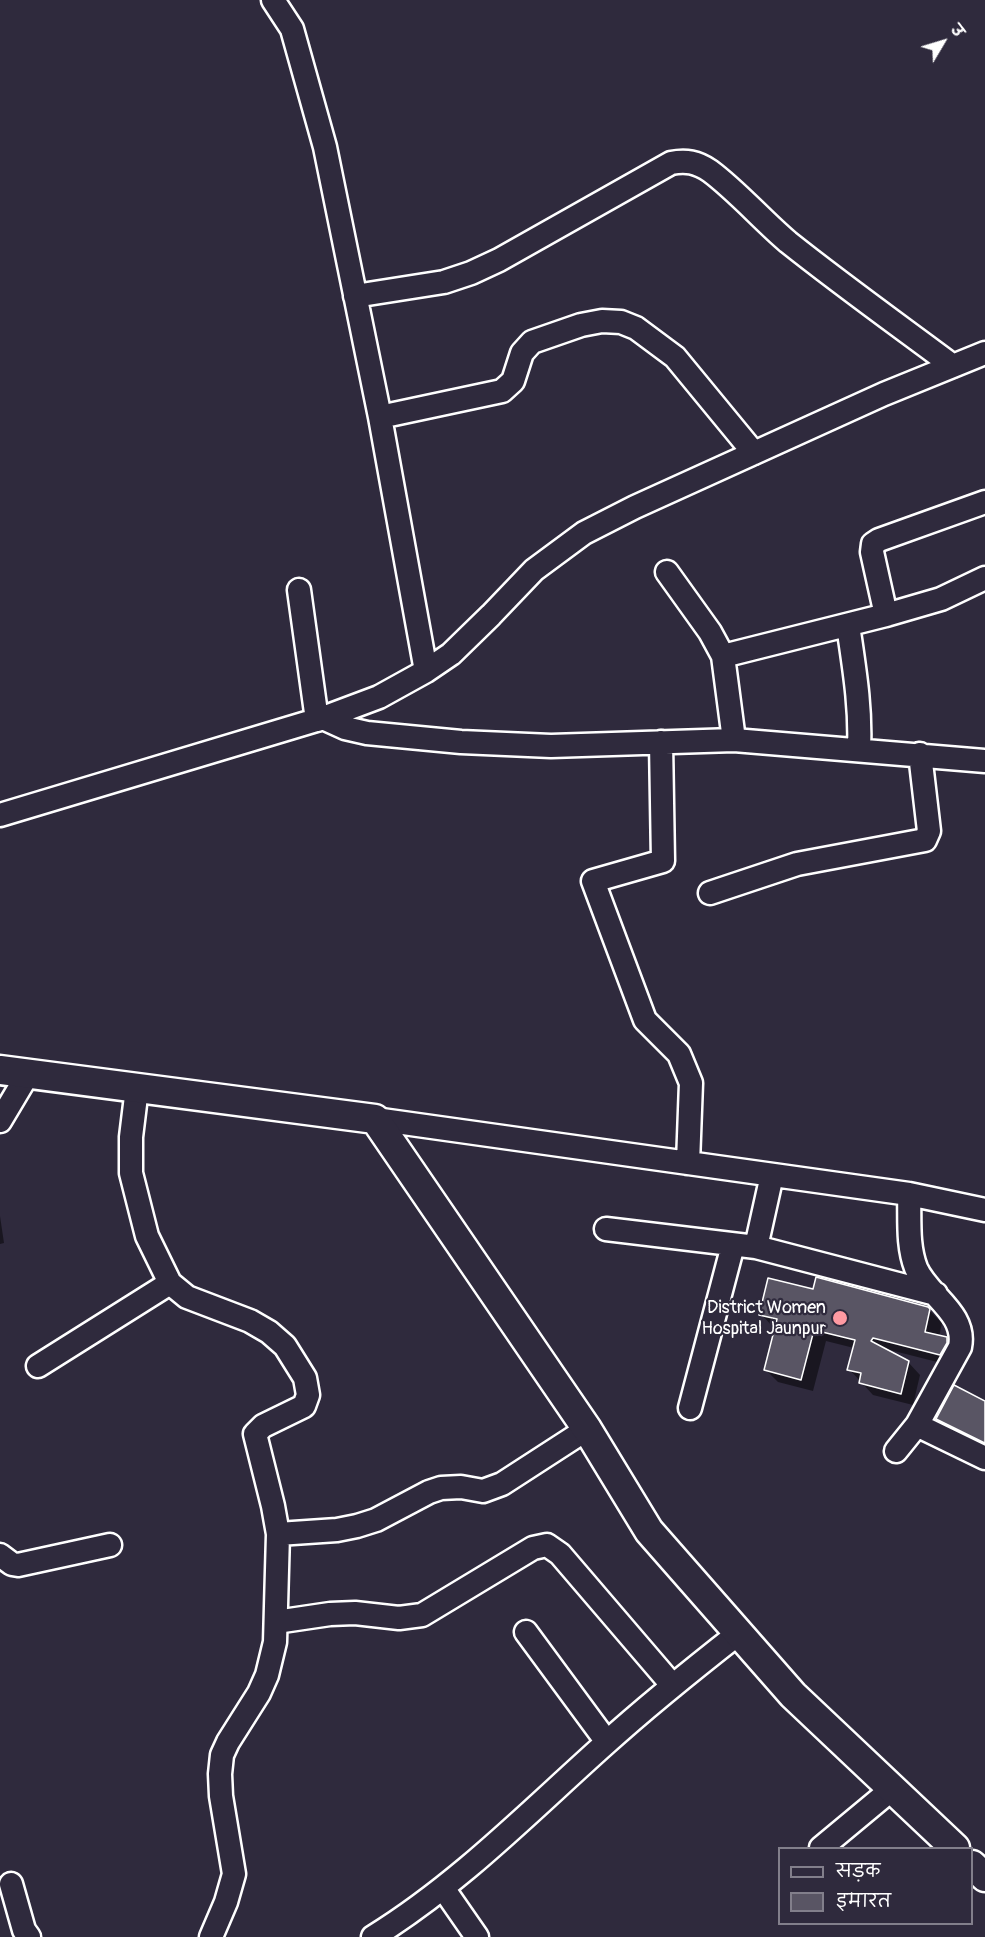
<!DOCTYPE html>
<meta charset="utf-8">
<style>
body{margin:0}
#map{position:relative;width:985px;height:1937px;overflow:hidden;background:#2f2a3d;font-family:Pangolin,"Playpen Sans Deva",sans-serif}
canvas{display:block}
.legend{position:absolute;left:778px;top:1847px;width:195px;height:78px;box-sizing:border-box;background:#2f2a3d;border:2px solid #827f8b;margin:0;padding:8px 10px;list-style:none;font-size:18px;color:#fff}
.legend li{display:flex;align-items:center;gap:12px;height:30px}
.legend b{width:30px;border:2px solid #827f8b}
.north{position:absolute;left:913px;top:12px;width:60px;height:60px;-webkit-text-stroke:4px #2f2a3d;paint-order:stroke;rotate:52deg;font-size:16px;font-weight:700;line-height:24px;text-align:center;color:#fff}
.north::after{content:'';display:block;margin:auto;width:21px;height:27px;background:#fff;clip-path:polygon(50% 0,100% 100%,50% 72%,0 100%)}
</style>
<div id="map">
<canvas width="985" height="1937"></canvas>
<ul class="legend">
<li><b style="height:8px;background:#2f2a3d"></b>सड़क</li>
<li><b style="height:16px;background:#595564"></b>इमारत</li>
</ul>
<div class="north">उ</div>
</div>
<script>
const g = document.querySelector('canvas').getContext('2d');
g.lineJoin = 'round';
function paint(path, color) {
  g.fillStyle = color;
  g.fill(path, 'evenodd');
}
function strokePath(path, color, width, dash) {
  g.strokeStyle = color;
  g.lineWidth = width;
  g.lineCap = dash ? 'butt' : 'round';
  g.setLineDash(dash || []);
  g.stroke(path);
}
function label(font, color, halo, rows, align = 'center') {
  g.font = font + ' Pangolin,sans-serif';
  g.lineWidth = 4.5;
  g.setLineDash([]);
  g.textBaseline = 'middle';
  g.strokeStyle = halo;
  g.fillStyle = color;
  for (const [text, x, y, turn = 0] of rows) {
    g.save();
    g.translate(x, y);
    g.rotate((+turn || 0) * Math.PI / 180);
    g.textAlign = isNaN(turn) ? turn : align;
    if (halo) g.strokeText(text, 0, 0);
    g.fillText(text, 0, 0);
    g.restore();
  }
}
paint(new Path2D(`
 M0,1216l4,27 -4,1z
 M814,1291l113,17 15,15 -3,14 7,1 13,13 -6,15 -67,-17 22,13 12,13 -7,30 -40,-10 -24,-26 5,-21 -28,-7 -13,50 -35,-9 -12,-12 10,-43h-3l-12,-13z
 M985,1403v45l-35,-17 -12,-12z`), '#0007');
const building = new Path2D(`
 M816,1277l112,30 2,2 -5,23 22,5v6l-7,12 -67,-17 -2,3 38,20 -8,33 -42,-11 2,-10 -14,-3 8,-30 -41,-10 -13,50 -37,-10 13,-51 -18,-4 9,-37 45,11z
 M954,1385l31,16v42l-49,-24z`);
paint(building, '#595564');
strokePath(building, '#fff', 1.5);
const minor = new Path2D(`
 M273,0l19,29 33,118 55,270 46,254
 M355,296l89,-14 27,-9 28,-13 172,-97c15,-3 26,-1 39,8 27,20 52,49 78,71 54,43 110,83 165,124
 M380,417l122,-26 11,-10 9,-28 10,-11 49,-17 21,-4 19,1 15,6 39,29 79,96
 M667,572l43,60 13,24 11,84
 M299,590l18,130
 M886,615l-14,-63 1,-8 6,-4 106,-38
 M848,625c6,42 13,81 11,124
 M723,656l163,-41 55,-16 44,-21
 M323,718l22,10 22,5 94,9 90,4 183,-6 251,21
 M661,742l2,119 -70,20 52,139 34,34 12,29 -3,80
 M0,815l323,-97 56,-21 47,-26 25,-17 40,-39 43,-45 50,-37 51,-26 249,-113 101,-41
 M710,893l87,-29 128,-24 4,-9 -9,-77
 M137,1088l-6,49v36l16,63 23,47 17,14 63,24 19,11 16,14 20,32 3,17 -4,11 -41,20 -8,8 18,72 5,28 -3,108 -8,33 -8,18 -31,49 -6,13 -2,19 1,22 13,78 -8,28 -15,35
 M375,1119l534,75 76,16
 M0,1121l28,-47
 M606,1229l150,18 180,47
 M756,1247l16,-72
 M38,1366l132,-83
 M690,1408l43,-163
 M917,1425l68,33
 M896,1451l21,-26 43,-78c7,-34 -32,-51 -44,-79 -9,-23 -6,-50 -7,-74
 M278,1534l59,-4 20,-4 19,-6 53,-28 12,-4 20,-1 22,4 19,-7 85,-55
 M0,1555l12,9 6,1 92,-20
 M276,1622l54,-8 25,-1 44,5 23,-3 111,-67 14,-3 13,9 113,132
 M526,1632l81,110
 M821,1848l71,-59
 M11,1884l13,46 5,7
 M443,1888l34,49
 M373,1937c86,-53 157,-126 232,-193 43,-39 88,-75 134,-111`);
const major = new Path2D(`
 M0,1070l375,49 212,310 62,102 144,164 162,153
 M972,1865l13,12`);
strokePath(minor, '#fff', 27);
strokePath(major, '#fff', 33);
strokePath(minor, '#2f2a3d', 22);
strokePath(major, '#2f2a3d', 28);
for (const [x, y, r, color] of [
 [840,1318,8,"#ff9aa2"]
]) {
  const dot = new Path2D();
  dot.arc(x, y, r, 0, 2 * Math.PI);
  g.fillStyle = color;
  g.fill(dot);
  strokePath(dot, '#2f2a3d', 2);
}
label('18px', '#fff', '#2f2a3d', [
 ["District Women",826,1308],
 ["Hospital Jaunpur",826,1329]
], 'right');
</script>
